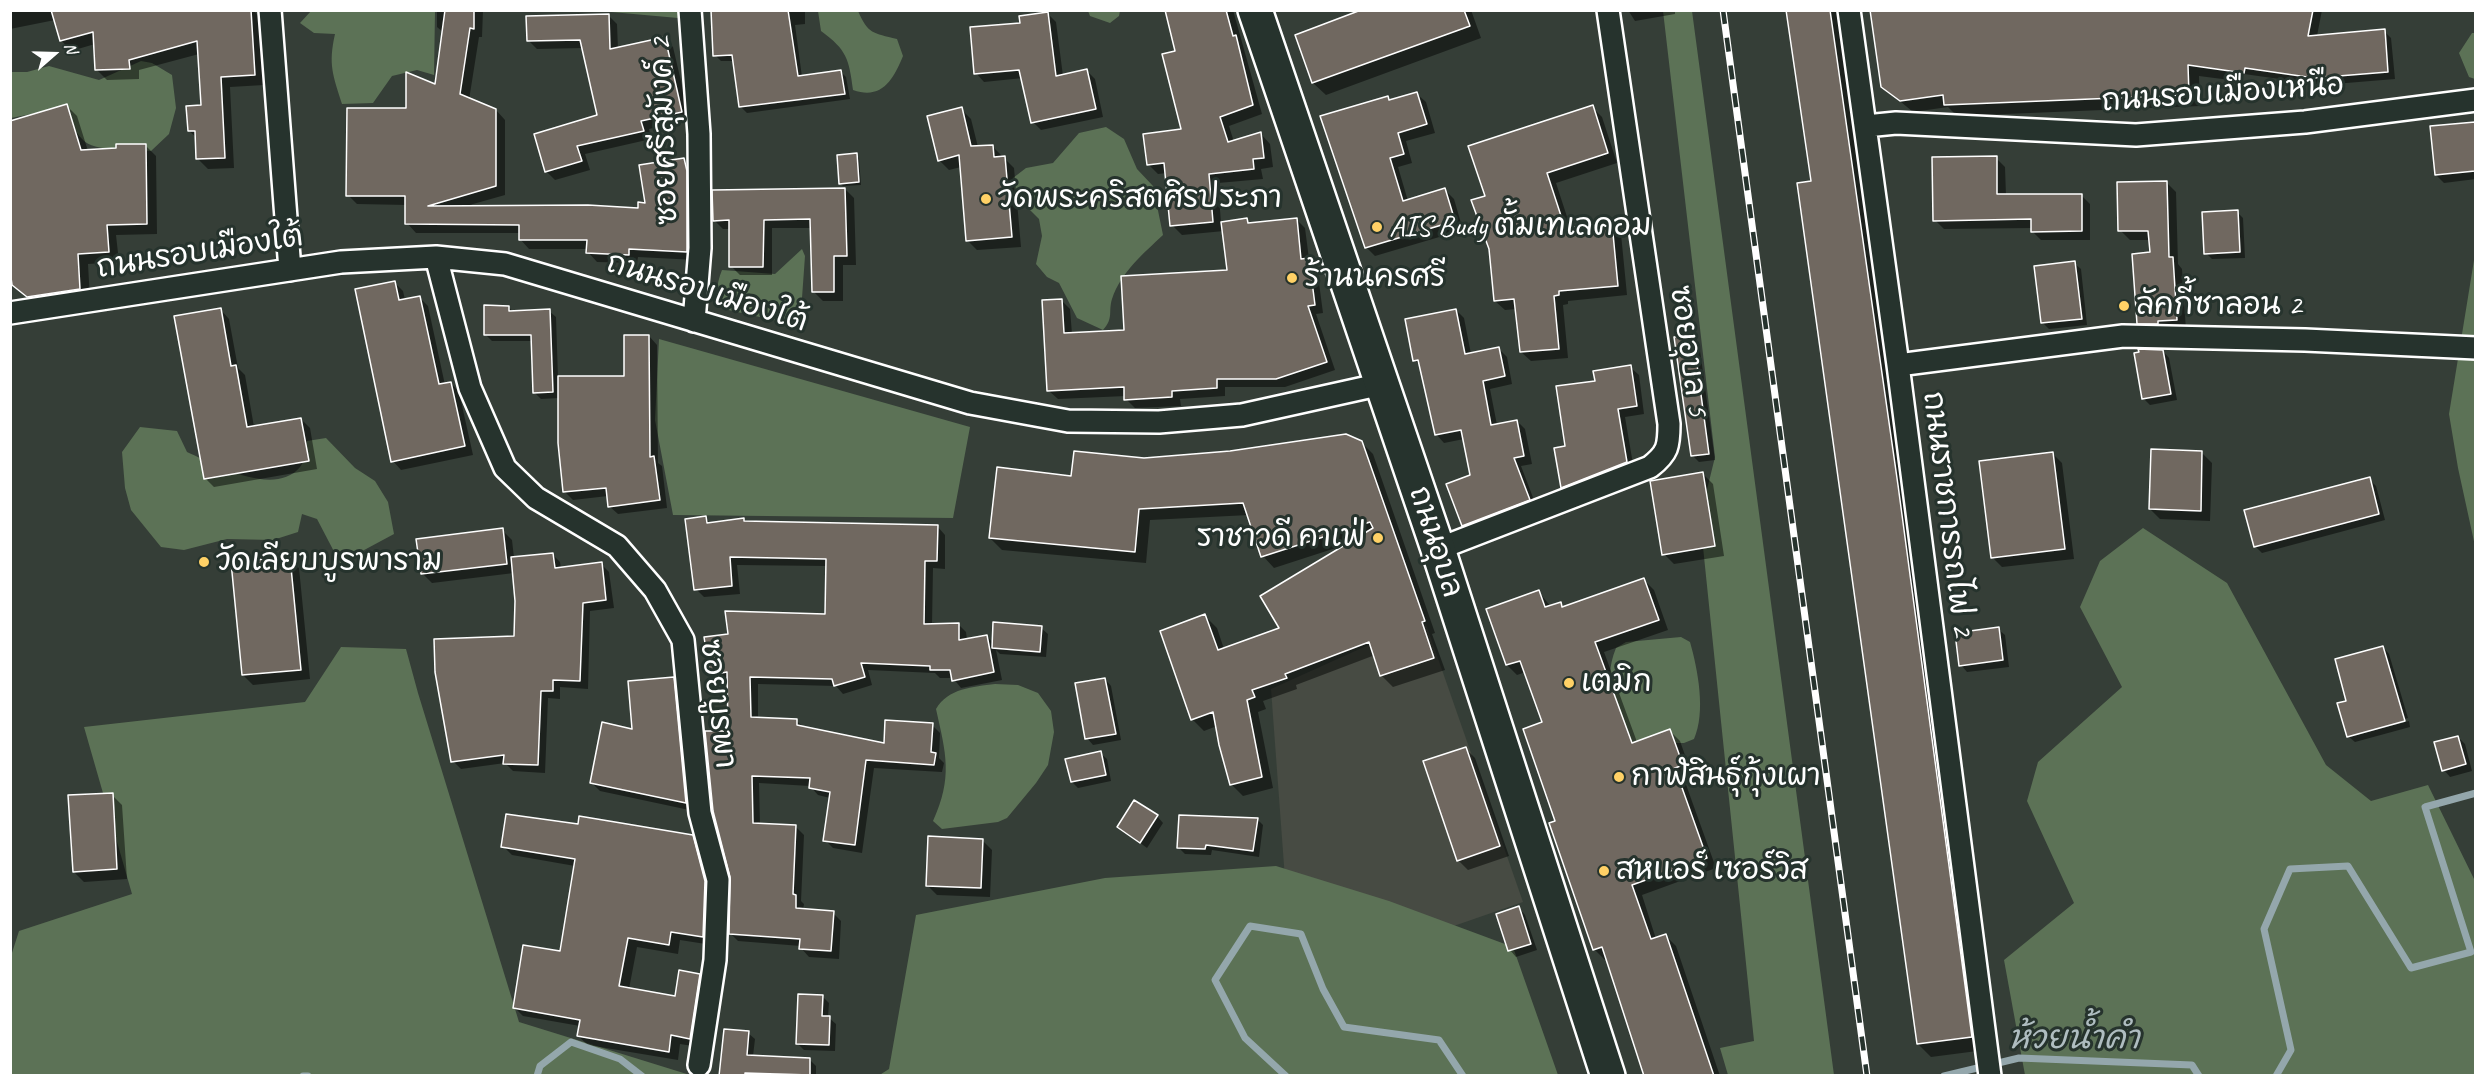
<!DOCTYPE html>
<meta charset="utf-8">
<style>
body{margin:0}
#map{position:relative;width:2486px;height:1086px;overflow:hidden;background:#353e37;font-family:Caveat,sans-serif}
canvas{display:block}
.frame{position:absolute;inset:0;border:12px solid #fff;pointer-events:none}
.north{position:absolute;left:24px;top:24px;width:60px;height:60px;-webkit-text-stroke:4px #26332d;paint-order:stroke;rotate:70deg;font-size:16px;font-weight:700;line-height:24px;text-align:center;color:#fff}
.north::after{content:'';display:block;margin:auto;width:21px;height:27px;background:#fff;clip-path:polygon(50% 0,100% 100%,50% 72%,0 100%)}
</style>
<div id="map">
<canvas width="2486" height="1086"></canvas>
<div class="frame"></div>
<div class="north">N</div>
</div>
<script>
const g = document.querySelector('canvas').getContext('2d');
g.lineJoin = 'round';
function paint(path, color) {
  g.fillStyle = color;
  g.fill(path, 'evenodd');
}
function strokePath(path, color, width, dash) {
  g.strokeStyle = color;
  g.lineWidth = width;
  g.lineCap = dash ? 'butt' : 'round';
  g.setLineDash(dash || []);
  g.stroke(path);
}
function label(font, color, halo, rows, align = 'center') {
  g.font = font + ' Caveat,"Playpen Sans Thai",sans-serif';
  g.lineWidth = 6;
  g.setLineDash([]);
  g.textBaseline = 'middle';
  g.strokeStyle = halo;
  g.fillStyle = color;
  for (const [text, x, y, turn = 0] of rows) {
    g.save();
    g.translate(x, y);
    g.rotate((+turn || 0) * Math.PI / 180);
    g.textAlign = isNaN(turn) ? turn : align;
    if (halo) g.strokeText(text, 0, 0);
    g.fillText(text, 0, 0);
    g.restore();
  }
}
paint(new Path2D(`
 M1426,624l97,278 -101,35 -135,-31 -16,-217 93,-42z`), '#474b43');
paint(new Path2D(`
 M311,11h124l-1,64 -17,-5 -25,6 -19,27 -31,1c-9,-29 -14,-39 -7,-70l-21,-1 -14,-10z
 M600,11h78v7z
 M818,11h40c10,23 15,22 39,28l6,17c-10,24 -21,44 -50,34 -4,-31 -6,-40 -32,-59z
 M1088,11v-1l32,1 -1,5 -9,7 -20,-7z
 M1663,11h29l142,1064h-106l-8,-27 34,-7 -54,-523 15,-61z
 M2472,33h3v46l-6,-2 -10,-24z
 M141,61l11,2 20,12 4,33 -7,26 -18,17c-17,-2 -58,1 -68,-11 -9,-9 -14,-21 -21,-32l-51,10v-46h16l22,-6 50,14z
 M1106,127l18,12 13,30 16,17 10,49c-20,19 -42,37 -51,64 -4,13 2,19 -9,31l-26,-12 -18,-35 -12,-6 -11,-13 6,-28 -3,-17 -24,-24 -2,-17 13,-10 27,-5 26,-30z
 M802,249l3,7 -5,70 -76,-17c-9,-12 -8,-24 -2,-39l53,4z
 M2475,254v292l-17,-78 -9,-54z
 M659,339l311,88 -17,91 -280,-3 -18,-95z
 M140,427l37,4 10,21c27,12 87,46 113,15 5,-6 5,-18 7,-26l19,-3 29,30 20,13 13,21 6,32 -54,29 -23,-44 -15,-5 -4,18 -25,8 -46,-1 -43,11 -23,-3 -30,-37 -6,-22 -3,-36z
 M2143,528l84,55 99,182 45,36 57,-16 47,96v194h-450l-21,-115 70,-57 -47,-102 11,-39 84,-75 -42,-80 20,-46z
 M1681,637l9,5c8,28 16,70 4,97l-10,4h-52c-15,-34 -31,-58 -16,-95l10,-6z
 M341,647l65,2 12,44 101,329 171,53 -679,1v-120l8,-25 113,-37 -48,-167 221,-25z
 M995,684l23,1 20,8 13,18 3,21 -6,33 -12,18 -29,35 -9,4 -56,7 -9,-8c20,-44 13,-67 3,-112 12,-21 37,-22 59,-25z
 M1276,866l113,35 124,46 45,128 -680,1 11,-7 27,-154 189,-37z`), '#5c7256');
paint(new Path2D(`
 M10,10h243l7,8 4,67 -34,2 4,81 -26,1 -10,-10 -1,-21 -8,-7 13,-24 -3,-53 -60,16v9l-32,1 -10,-10 -2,-26 -24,7 -10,-11 -6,-20 -45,9z
 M437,10h46l-1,27h-3l-10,63 27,10 9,10v75l-39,11 174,3 7,-5 37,-44 9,9 3,91 -58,-3 -1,6 -40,-1 -9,-10v-3h-59l-9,-10v-6h-104l-9,-10v-18l-50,-1 -9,-9 59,-85 29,-24 8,-53 -7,-6z
 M712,10h93v14l-10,1 7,52 38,-6 6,6 4,22 -103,14 -6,-6 -7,-46h-13l-6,-6z
 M1166,10h67l29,104 -33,12 5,16 27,-8 9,10 3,23 -12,2 2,10 -45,4 3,40 26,-3 4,5 45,-6 9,9 4,31 8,9 6,45 -7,1 19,56 -50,17h-60v9l-45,3 1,7 -46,2 -9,-9v-3l-68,3 -9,-8 12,-91 9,9 2,25 53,-3 103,-59 -4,-41 -42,4 -10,-10 -5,-52 -9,1 -10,-10 35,-33 -6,-79z
 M1366,10h105l10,28 -155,57 -13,-12z
 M1628,10h47v4l-40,7z
 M1788,10h53l144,1040 -54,7 -13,-13 -106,-862z
 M2267,10h55l-5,26 67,-5 7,7 4,41 -73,6 -85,-12 1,8 -39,-5 1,30 -243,10 -9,-9 -35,5 -31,-26z
 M1048,14l8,8 7,54 24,-5 8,8 8,38 -62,13 -8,-8 -10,-44 -39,4 -8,-9 46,-49z
 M608,15l9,9 1,25 46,-11 9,9 17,73 -41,9 2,10 -66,15 5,16 -35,10 -9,-9 53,-55 -16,-68 -46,1 -9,-9z
 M1417,94l9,8 9,31 -29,8 6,22 -14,4 10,34 37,-11 9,9 9,31 -88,26 -9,-9 21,-149 4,3z
 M67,106l10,10 11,35 57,-6 11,11 1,78 -41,1 3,27 -31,2 2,36 -51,7 -25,-23z
 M1592,107l10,10 15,46 -61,20 15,46 40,-4 10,9 6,61 -59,6v3l-5,1 5,53 -37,3 -10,-9 -4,-43 -12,1 -10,-9 -9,-104z
 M961,109l10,10 7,28 14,-1 22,22 7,79 -44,3 -10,-10 -6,-73 -12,3 -10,-10z
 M2476,123v56l-32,4 -8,-8 -5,-47z
 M856,155l3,3 2,27 -18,1 -3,-3z
 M1996,158l9,9 1,29 75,-1 9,9v36h-49l-9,-9v-3l-88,1 -9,-9z
 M2166,182l10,10 2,72 4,5 4,61 -38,3 -10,-10 13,-69 -1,-14h-20l-10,-10z
 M845,189l9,9 2,67h-13v36h-20l-9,-9 -2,-64h-40v47h-32l-9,-9 -1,-37h-7l-9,-9z
 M2237,212l6,6 2,40 -33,1 -6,-6z
 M2074,263l7,6 6,56 -38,4 -6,-6z
 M394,282l9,9 2,9 14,-3 9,9 17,79 6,-2 8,9 14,63 -72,15 -8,-9z
 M509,307l4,5 36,-1 7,6 2,61h67l24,-42 8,9 1,118 4,3 5,42 -49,6 -9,-8 -1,-10 -35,4 -8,-8 -6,-94 -18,1 -7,-7 -2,-51h-40l-7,-7z
 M221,310l8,9 9,49 7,7 9,52 47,-8 9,9 7,41 -103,18 -9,-9z
 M1456,310l8,8 7,36 28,-5 8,8 5,27 -22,5 7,36 20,-4 8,8 7,35 -11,2 16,42 -66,26 -8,-9 9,-49 -8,-37 -20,4 -8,-9 -15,-67 -6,-7z
 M1692,337l7,6 16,117 -16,2 -6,-6z
 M2163,351l6,7 8,42 -27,5 -7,-7z
 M1630,367l9,8 5,39 -19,3 9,53 -64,25 -8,-8 5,-40 29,-65z
 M1361,442l12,12 62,179 -3,1 13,36 -52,17 -11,-11 -7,-21 -79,30 1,4 -34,12 3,8 -8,3 15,76 -30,8 -12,-12 -14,-58 -13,5 -12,-12 13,-103 12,12 7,21 57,-20 64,-84 -71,23 -11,-12 -14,-41 -99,5 -4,43 -144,-13 -12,-12 82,-60 72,-19z
 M2052,453l10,10 12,96 -72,8 -10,-10z
 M2202,453l10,10 -2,58 -50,-2 -10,-10z
 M1703,474l10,10 11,72 -50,8 -10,-10z
 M2369,479l7,7 9,34 -123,33 -7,-7z
 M705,518l6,6 32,-5 4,4 190,3 8,9v34l-12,-1 -1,57 26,-1 8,8 1,8 20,-4 6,7 48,-15 7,6 -2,23 -46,-3 -4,-4 6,30 -41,8 -8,-10h-13l-5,-5 -67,-3 4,15 -29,9 -7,-8 -78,-2v35l39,2 7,7 81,17 47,-20 8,8 -1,25 5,5 -2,9 -68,-4 -12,85 -29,-5 -8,-8 5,-42 -12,-3 -8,-9 -51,-3 1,42 35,1 9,9 -3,66 3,3 -1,6 30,3 8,8 -2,38 -30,-2 -8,-9v-2l-63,-5 -8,-8 2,-56 -4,-196 -8,1 -8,-8 115,-59v-49l-90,-1 3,29 -36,3 -8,-8z
 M502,530l10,10 2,18 38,-4 8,8 1,7 40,-5 8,8 5,36 -24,3 -2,78 -28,-2v12l-12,-1 -3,75 -32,-2 -8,-8 -44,6 -8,-8 63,-123 1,-37 -3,-28 -82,10 -10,-10z
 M289,558l10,10 11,111 -57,6 -10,-10z
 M1644,580l10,10 14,40 -64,22 33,90 33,-11 10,10 12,34 -8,4 32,89 -74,27 14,44 10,-3 10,10 44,130h-73l-40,-117 -2,1 -11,-11 -37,-127 -13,-99 -18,-51 -9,3 -10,-10 32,-73 12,15 9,-3 4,4z
 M1998,629l7,6 4,32 -42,5 -6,-7z
 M2383,647l6,7 19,64 -58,16v3l59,-16 1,6 -55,15 -7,-6v-34z
 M673,678l9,9 12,124 -94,-20 -9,-9z
 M1105,679l6,7 10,54 -28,5 -6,-7z
 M2458,737l7,7 7,27 -22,6 -6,-7z
 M1465,748l10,10 34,98 -41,14 -10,-10z
 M1100,753l7,6 4,22 -33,7 -6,-6z
 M112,795l10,10 5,74 -43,3 -10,-10z
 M1157,816l6,7 -16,25 -28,-21z
 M1257,819l6,6 -4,32 -47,-7 -1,5 -26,-1 -6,-6z
 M579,826l113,10 9,10 13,46 -2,53 -32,-5 -2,14 -41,-7 -8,42 47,8 23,-22 9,10 -9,62 -19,-3 -2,16 -90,-15 -10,-9 2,-10 -57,-10 -9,-9 47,-54 14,-87 -63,-11 -9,-9z
 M982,840l10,10 -2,47 -53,-2 -10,-10z
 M1519,908l6,7 12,35 -21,7 -6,-7z
 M822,996l7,7 -1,14 8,7 -1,27 -31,-1 -7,-7z
 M748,1033l7,6 -2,17 56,3 7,7v10h-96z`), '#0007');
strokePath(new Path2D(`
 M303,1076h5
 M537,1076l3,-10 31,-24 49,17 22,17
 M1286,1076l-41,-38 -30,-58 35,-54 51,8 22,55 21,38 95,13 24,36
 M1944,1076l75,-18 173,7 7,11
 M2276,1076l15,-26 -27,-121 26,-60 58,-3 63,102 60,-16 -46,-145 51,-14`), '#94a7ac', 7);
const building = new Path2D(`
 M51,10h200l4,65 -34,2 4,81 -29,1 -1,-28h-7l-2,-25 15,-1 -4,-64 -68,19 1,9 -35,1 -2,-38 -33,9z
 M445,10h29v19l-4,-1 -10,66 36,15v77l-68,20 160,-1 50,3v-6l7,1 -6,-38 45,-7 3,13v81l-58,-3v6l-43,-2 1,-13h-68v-15l-114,-1v-28h-59l1,-88h59v-36l29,12z
 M711,10h77l10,66 43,-6 4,24 -106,13 -7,-52 -19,1z
 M1165,10h61l7,26 3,-1 17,70 -33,12 8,25 33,-10 3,26 -11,1 1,10 -45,5 4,48 -43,4 -6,-63 -17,2 -4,-31 38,-5 -19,-75 13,-3z
 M1361,10h103l6,16 -158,57 -17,-48z
 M1786,10h44l68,475 74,552 -55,7 -120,-861 14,-2z
 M1870,10h443l-5,26 77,-7 3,43 -74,6 -69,-10 -1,5 -56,-8 1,30 -245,10 -1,-10 -43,6 -19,-14z
 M1048,12l8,64 31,-7 9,40 -65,14 -12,-53 -45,4 -4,-47 50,-4 -1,-7z
 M609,14l1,35 55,-12 17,75 -41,9 3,10 -67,15 5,15 -37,11 -11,-38 63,-19 -17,-75 -53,1 -1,-25z
 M1417,92l10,32 -29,9 6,21 -14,4 13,43 42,-13 10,33 -90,27 -45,-132 68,-20 1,4z
 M67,104l14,46 35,-2v-4h30l1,80 -40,1 2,27 -31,2 2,35 -53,8 -15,-12 -2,-15v-149z
 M1593,105l15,48 -61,20 18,55 47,-5 6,63 -59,5v4l-5,1 5,53 -39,3 -6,-53 -20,2 -5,-52 -18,-49 14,-4 -17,-50z
 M962,107l9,39 22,-1 1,12 11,-1 7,81 -46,4 -7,-86 -21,6 -11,-45z
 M2475,122v49l-40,4 -5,-49z
 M857,153l2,29 -20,2 -2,-29z
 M1997,156v38h85v37l-51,1v-13l-98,2 -1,-64z
 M2167,181l2,76h4l4,63 -19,1v3h-21l-5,-70 18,-2 -2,-21h-30l-1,-49z
 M845,188l2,68h-13v36h-22l-2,-73 -46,1 -1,47h-34v-47l-16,1 -1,-31z
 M2238,210l2,42 -36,2 -2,-42z
 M1247,218l1,5 49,-5 4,41 8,-1 6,47 -7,1 19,56 -51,17h-59v9l-45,3v6l-48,3v-13l-77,4 -5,-91 20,-1 2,34 60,-3 -3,-54 106,-6 -6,-48z
 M2075,261l7,58 -41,4 -7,-57z
 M395,281l4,19 21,-4 19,88 12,-2 14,64 -74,16 -36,-173z
 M484,305l25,1v5l41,-2 3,83 -20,1 -2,-58h-47z
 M221,308l10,58 5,-1 11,62 54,-9 8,43 -105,18 -30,-163z
 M1456,309l9,45 34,-7 6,29 -22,5 8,44 26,-5 7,36 -10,2 16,42 -68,26 -16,-42 24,-9 -9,-45 -26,5 -17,-75 -5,1 -8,-42z
 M624,335h25l1,122 4,-1 6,44 -52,7 -2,-19 -43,4 -5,-49v-67h66z
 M1693,335l16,119 -18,2 -17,-119z
 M2138,349l25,1 8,44 -29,5 -8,-46 5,-1z
 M1631,365l6,41 -19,3 9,53 -66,26 -7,-40 11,-2 -9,-60 39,-5 -2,-10z
 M1346,434l16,7 63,180 -3,1 12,36 -54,18 -11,-34 -84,32 2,4 -35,12 3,7 -8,3 15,77 -32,8 -11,-40 -6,-33 -22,8 -31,-89 45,-17 13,36 61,-22 -19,-32 113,-68 -3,-6 -109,35 -18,-54 -104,6 -4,43 -146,-14 8,-71 74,9 3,-25 70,7 86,-7z
 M2151,449l51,2 -1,60 -52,-2z
 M2053,452l12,97 -74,9 -12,-97z
 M1703,472l12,74 -53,9 -12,-74z
 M2370,477l9,37 -125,33 -10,-37z
 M706,516l1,7 37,-5v3l194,4 -1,36h-12l-1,63 35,-1v17l28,-5 7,37 -42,9 -2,-11h-20v-4l-69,-3 4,14 -31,9 -2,-7 -82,-2 1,40 46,2v6l87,18 1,-23 48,3 -2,29 5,1 -2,12 -68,-5 -11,85 -32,-4 7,-49 -21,-4 1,-10 -58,-2 1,47 43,2 -3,69 3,1v13l38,3 -3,40 -32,-2 1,-10 -71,-5 1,-57 -17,-66 -8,-80h23l-1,-59 -17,3 -6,-38 24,-3 -3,-23 100,3 1,-55 -96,-2 2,29 -38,4 -9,-71z
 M503,528l4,36 -86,10 -5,-35z
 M553,553l2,15 47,-6 4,38 -23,3 -3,78 -27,-1v11h-12l-3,74 -35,-1 1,-9 -53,7 -16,-90 -1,-33 80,-3 1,-35 -4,-44z
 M290,557l11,113 -59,5 -11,-113z
 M1644,578l15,42 -64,22 37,101 38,-14 13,36 -8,3 32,90 -75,27 19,54 15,-5 48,142h-70l-42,-129 -9,3 -44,-127 6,-2 -32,-92 19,-7 -22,-61 -14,4 -20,-56 53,-19 6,17 16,-5 1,5z
 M993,622l49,4 -2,26 -48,-4z
 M1999,627l4,33 -44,6 -4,-33z
 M2383,646l22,75 -58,16 -10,-34 9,-2 -11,-42z
 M674,677l12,126 -96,-20 12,-61 30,7 -4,-48z
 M1105,678l11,56 -31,5 -10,-56z
 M2458,736l8,28 -24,7 -8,-29z
 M1466,747l34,99 -43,15 -34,-100z
 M1101,751l5,24 -35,7 -6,-23z
 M113,793l4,76 -44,3 -5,-77z
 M1134,800l24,15 -18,28 -23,-16z
 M506,814l72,10 1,-8 114,19 12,46 -2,56 -32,-5 -2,13 -41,-7 -9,48 56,10 4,-26 21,4 -10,65 -19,-4 -2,17 -92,-16 3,-16 -67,-12 10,-63 37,6 15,-92 -74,-12z
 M1179,815l79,3 -5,33 -47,-6 -1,4 -28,-1z
 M928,836l55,3 -2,49 -55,-2z
 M1519,906l12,38 -23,7 -12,-37z
 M798,994l25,1 -1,21h8l-1,29 -33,-1z
 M724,1029l25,2 -2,24 63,3v17l-65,-2v3h-26z`);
paint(building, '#706860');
strokePath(building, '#fff', 1.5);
const street = new Path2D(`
 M270,10l20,260
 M690,10l9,124 1,114 -6,73
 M1849,10l49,355 92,711
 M1866,126l30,-3 240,12 169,-13 171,-22
 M436,257l34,131 35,80 31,30 81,48 38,44 28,50 17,173 18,67 -3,80 -16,105
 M10,313l331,-51 95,-5 69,7 465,139 98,18 91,1 83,-7 140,-31
 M1898,365l225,-29 182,4 171,8
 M1438,549l212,-82c18,-14 19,-21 19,-43l-61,-414`);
const primary = new Path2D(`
 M1255,10l183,539 170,527`);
strokePath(street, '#fff', 26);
strokePath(primary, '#fff', 38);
strokePath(street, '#26332d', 21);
strokePath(primary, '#26332d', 33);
const rail = new Path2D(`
 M1723,10l144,1066`);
strokePath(rail, '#fff', 7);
strokePath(rail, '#26332d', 4.5, [14]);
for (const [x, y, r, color] of [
 [986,199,6,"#ffd166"],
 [1377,227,6,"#ffd166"],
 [1292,278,6,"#ffd166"],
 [2124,306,6,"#ffd166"],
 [1378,538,6,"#ffd166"],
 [204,562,6,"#ffd166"],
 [1569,683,6,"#ffd166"],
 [1619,777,6,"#ffd166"],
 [1604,871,6,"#ffd166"]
]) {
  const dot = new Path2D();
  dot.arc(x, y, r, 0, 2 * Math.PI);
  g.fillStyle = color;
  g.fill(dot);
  strokePath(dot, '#26332d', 2);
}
label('30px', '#fff', '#26332d', [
 ["ถนนรอบเมืองเหนือ",2223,94,-4],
 ["ซอยศรีสุมังค์ 2",665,131,-92],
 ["ถนนรอบเมืองใต้",200,253,-9],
 ["ถนนรอบเมืองใต้",707,293,17],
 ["ซอยอุบล 5",1688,351,82],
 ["ถนนราชการรถไฟ 2",1947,514,83],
 ["ถนนอุบล",1435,542,72],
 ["ซอยบูรพา",717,704,83]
]);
label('30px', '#fff', '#26332d', [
 ["วัดพระคริสตศิรประภา",998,199],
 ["AIS Budy ตั้มเทเลคอม",1389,227],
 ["ร้านนครศรี",1304,278],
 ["ลัคกี้ซาลอน 2",2136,306],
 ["ราชาวดี คาเฟ่",1366,538,"right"],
 ["วัดเลียบบูรพาราม",216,562],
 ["เตมิก",1581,683],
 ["กาฬสินธุ์กุ้งเผา",1631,777],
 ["สหแอร์ เซอร์วิส",1616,871]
], 'left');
label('italic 32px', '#afbdc0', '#26332d', [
 ["ห้วยน้ำคำ",2074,1040]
]);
</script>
